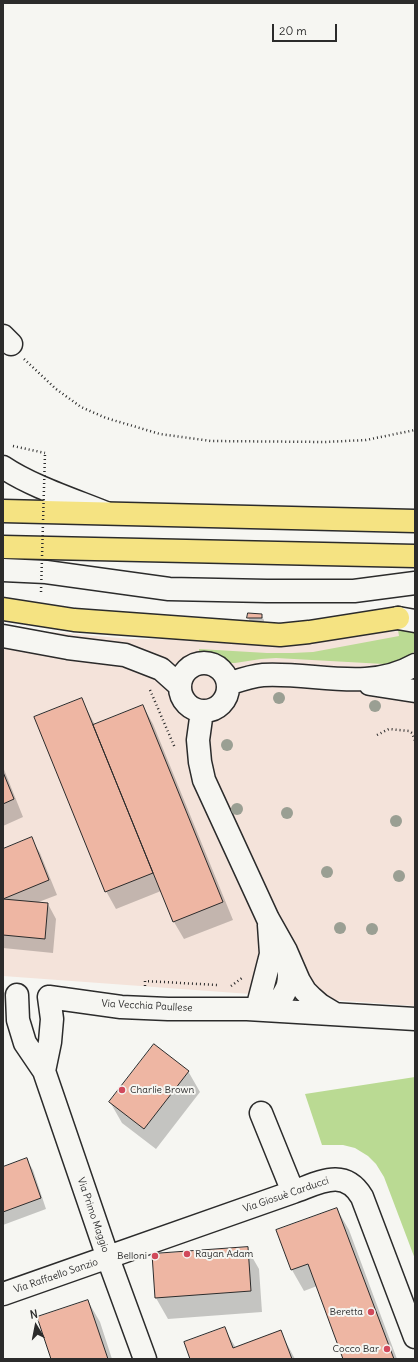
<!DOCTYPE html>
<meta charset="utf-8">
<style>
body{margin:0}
#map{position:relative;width:418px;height:1362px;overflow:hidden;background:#f6f6f2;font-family:Delius,sans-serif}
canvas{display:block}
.frame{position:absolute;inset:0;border:4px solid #2b2b2b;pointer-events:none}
.north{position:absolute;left:16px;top:1306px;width:40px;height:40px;-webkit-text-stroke:3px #f6f6f2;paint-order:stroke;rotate:350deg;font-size:11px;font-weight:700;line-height:16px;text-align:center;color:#2b2b2b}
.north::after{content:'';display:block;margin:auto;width:14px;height:18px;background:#2b2b2b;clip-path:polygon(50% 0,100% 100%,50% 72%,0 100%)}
.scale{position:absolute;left:272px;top:24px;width:65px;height:18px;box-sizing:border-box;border:2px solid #2b2b2b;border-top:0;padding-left:5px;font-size:12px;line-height:14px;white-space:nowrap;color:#2b2b2b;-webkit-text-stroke:3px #f6f6f2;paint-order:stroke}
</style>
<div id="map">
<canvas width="418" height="1362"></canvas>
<div class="frame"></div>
<div class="north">N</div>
<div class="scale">20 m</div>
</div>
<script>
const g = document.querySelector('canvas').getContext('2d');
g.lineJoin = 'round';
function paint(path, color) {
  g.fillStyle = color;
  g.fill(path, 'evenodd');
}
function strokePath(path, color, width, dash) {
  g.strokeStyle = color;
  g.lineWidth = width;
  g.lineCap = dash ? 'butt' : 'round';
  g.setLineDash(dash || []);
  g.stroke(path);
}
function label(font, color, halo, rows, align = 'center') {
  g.font = font + ' Delius,sans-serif';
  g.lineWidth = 4;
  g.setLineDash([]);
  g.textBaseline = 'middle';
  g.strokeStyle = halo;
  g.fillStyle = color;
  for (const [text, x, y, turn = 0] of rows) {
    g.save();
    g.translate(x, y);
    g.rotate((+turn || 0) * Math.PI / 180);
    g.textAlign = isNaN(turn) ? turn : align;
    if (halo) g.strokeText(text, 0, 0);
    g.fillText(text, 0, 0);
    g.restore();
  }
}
paint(new Path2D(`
 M3,624l24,6 104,9 147,1 137,-10v376l-412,-30z`), '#f4e3da');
paint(new Path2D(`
 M405,628l10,2v21c-9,8 -19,11 -31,13l-108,-6 -15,1 -26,4h-9l-17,-9h-10v-5l68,4h25l21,-1 86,-16 -1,-6z
 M415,1077v182l-31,-82 -8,-13 -8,-8 -13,-8 -12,-3h-21l-17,-51z`), '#bada93');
paint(new Path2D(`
 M261,615l3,5v3h-13l-3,-5z
 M82,700l13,25 48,-19 10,18 80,196 -49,19 -10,-17 -13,-31 -45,18 -10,-18z
 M3,767l20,50 -20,9z
 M31,839l9,14 17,42 -21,8 12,1 8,15 -3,34 -50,-5v-98z
 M188,1071l12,21 -44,57 -34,-26 -12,-21z
 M27,1160l6,10 13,39 -43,16v-57z
 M337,1209l12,21 48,129h-52l-28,-73 -13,5 -12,-21z
 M247,1248l12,21 3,43 -94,7 -12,-21 -3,-43z
 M88,1301l12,21 12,37h-60z
 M224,1328l12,20 44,-17 15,28h-104z`), '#0003');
const building = new Path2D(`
 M248,613l14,1v4h-15z
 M82,698l71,175 -48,19 -71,-175z
 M143,705l80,197 -50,20 -80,-197z
 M3,772l11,27 -11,5z
 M32,837l17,43 -46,19v-50z
 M3,899l45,4 -3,36 -42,-4z
 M154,1044l35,27 -45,58 -35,-27z
 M27,1158l14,40 -38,14v-45z
 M337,1208l57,151h-51l-35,-95 -17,6 -15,-40z
 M248,1247l3,44 -96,7 -3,-44z
 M88,1300l20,59h-57l-14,-42z
 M225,1327l8,21 48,-18 11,29h-102l-6,-17z`);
paint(building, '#eeb6a3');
strokePath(building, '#2b2b2b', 1);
const minor = new Path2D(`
 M3,336l8,8
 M3,467c28,19 71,33 103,46
 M3,570l43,2 123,17 98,2h87l61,-8
 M398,618l17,3
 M3,636l65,12 57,7 36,14 19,17
 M180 687a24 24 0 1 1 48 0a24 24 0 1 1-48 0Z
 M228,684c12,-4 23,-8 35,-9 51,-3 105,17 152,-10
 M370,684l45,7
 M202,711l-4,29 2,22 4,18 64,139 18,32 13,30 6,10 7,7 8,7 15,9
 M17,995l1,25 7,23 19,28 64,187 37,101
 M49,997l72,10 47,2h79l168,10
 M257,1009l14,-55 -2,-29
 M273,1010c15,-21 18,-23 15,-50
 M44,1071l6,-29 2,-23 -3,-22
 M261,1113l32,79
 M3,1294l290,-102c26,-9 51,-25 69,5l53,140`);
const highway = new Path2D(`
 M3,511l412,10
 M3,547l412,9
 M3,609l71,11 206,15 29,-3 89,-14`);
strokePath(minor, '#2b2b2b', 25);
strokePath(highway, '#2b2b2b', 25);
strokePath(new Path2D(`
 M24,359l32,30 25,18 25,11 54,16 51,7 114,1 41,-2 49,-10
 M13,446l32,7
 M150,690l25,58
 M377,735l12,-6 20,2 3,2 3,8
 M145,986v-5l72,4
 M231,986l11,-8`), '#2b2b2b', 2.5, [1, 3]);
strokePath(minor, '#f6f6f2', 22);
strokePath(highway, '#f5e382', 22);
strokePath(new Path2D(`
 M41,592l4,-139`), '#2b2b2b', 2.5, [1, 3]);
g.fillStyle = '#9a9f93';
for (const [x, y] of [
 [279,698],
 [375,706],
 [227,745],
 [237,809],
 [287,813],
 [396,821],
 [327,872],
 [399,876],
 [340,928],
 [372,929]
]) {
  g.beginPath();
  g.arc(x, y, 6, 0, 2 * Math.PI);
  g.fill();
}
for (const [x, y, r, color] of [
 [122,1090,4,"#d1495b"],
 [187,1254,4,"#d1495b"],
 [155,1256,4,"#d1495b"],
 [371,1312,4,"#d1495b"],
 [387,1349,4,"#d1495b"]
]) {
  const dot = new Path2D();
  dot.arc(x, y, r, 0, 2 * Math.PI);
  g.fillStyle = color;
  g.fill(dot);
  strokePath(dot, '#f6f6f2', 1.5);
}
label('10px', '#2b2b2b', '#f6f6f2', [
 ["Via Vecchia Paullese",147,1006,3],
 ["Via Giosuè Carducci",286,1195,-19],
 ["Via Primo Maggio",93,1215,71],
 ["Via Raffaello Sanzio",56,1276,-19]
]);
label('10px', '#2b2b2b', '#f6f6f2', [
 ["Charlie Brown",130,1090,"left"],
 ["Rayan Adam",195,1254,"left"],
 ["Belloni",147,1256],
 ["Beretta",363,1312],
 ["Cocco Bar",379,1349]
], 'right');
</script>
